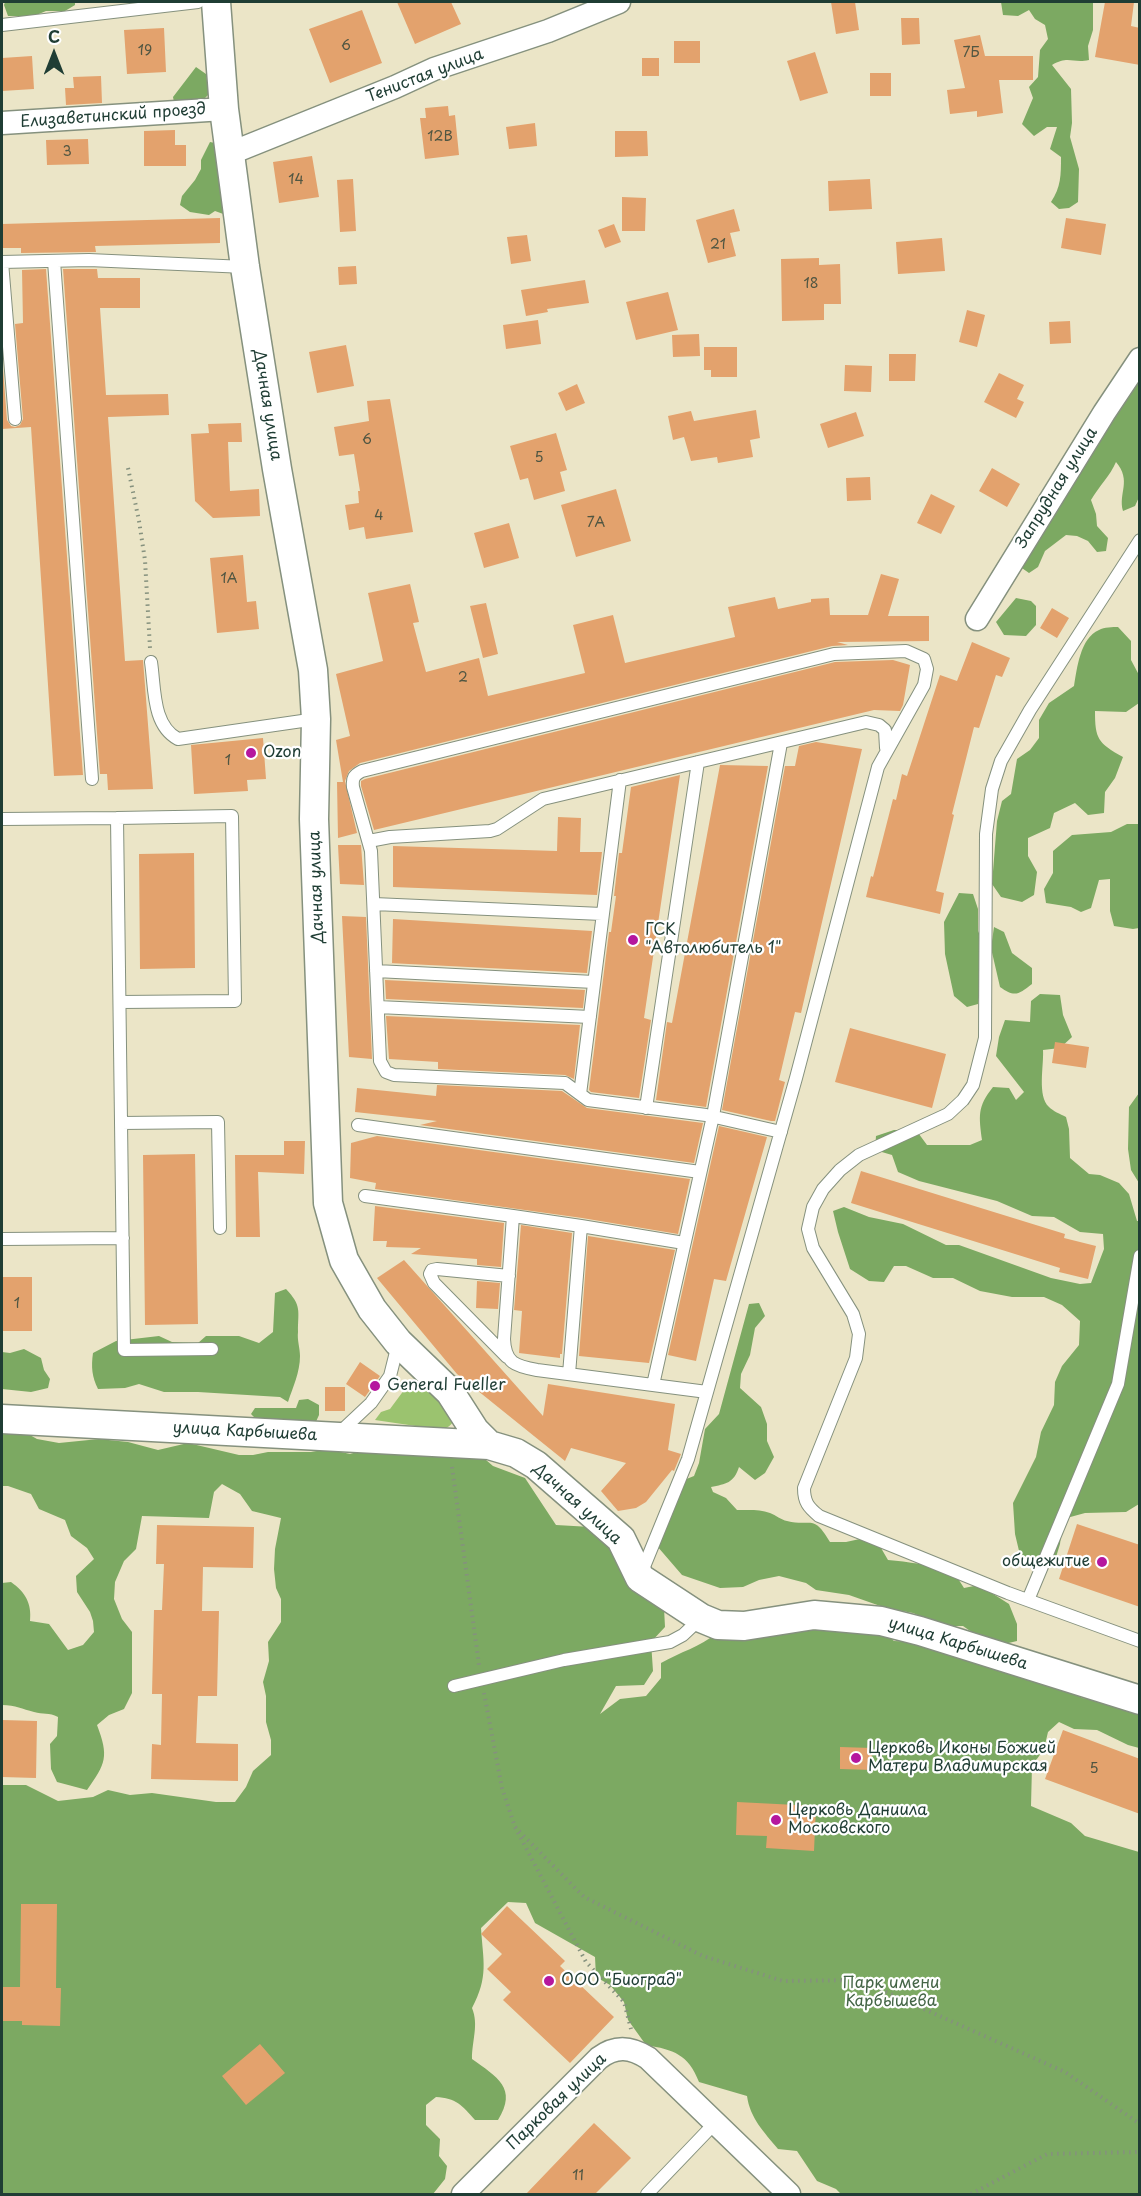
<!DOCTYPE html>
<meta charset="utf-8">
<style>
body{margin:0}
#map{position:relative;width:1141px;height:2196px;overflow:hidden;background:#ebe5c7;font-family:"Playpen Sans",sans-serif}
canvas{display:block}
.frame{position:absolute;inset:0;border:3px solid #1f3d34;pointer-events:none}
.north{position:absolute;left:24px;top:24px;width:60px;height:60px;-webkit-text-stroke:4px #fff;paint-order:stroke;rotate:0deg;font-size:16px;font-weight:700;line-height:24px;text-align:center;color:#1f3d34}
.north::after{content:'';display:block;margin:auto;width:21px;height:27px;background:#1f3d34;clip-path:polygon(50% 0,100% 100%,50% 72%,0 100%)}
</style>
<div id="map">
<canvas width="1141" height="2196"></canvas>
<div class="frame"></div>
<div class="north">С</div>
</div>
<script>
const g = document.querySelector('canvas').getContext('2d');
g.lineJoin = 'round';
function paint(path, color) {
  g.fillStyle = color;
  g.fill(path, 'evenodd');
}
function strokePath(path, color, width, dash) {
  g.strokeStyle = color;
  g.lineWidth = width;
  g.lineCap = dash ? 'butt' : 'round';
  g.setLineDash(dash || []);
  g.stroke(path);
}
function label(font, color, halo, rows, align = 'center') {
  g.font = font + ' "Playpen Sans",sans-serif';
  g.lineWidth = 4.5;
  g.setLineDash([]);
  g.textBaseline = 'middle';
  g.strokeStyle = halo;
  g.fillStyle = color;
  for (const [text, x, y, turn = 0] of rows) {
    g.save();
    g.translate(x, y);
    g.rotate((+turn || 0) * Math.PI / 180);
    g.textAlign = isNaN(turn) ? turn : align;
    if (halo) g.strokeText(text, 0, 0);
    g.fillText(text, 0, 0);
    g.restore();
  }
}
paint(new Path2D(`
 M414,1380l7,3 31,30 1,9c-5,7 -9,7 -17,7l-61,-9 6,-8 9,-3 20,-27z`), '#9bc36f');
paint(new Path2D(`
 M5,2h70v3l-10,6h-19l-12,5h-26l-4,-11z
 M1001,2h92v28l-5,16 1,14c-16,4 -20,-5 -37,5l19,24 1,34 -2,14 9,32 -1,33 -9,6 -10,1 -8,-7c10,-15 10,-27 10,-45l-11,-8 7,-22h-10l-13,9 -12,-12 11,-26 -4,-11 9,-10 2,-27 8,-11 -3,-14 -10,-6 -6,-9 -11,6 -15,-1z
 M196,67l10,7 3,20 -7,7 -28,1 -1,-5z
 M210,142l10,2 6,71 -11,-4 -6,4 -19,-3 -10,-7 2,-9 13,-16 6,-11v-9z
 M1139,368l1,127 -5,11 -12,5c-5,-18 9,-30 -7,-49 -6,14 -17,24 -25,38l5,14 1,12 11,12 -2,13 -9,1 -9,-11 -11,-5 -11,-1 -21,16 -7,16 -9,6 -10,-7 91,-148 9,-7z
 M1016,598l15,3 5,5v19l-10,11 -22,-1 -8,-13z
 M1118,627l13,14v19l8,15v28l-13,9 -31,-1c0,28 3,32 28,46l-8,21 -10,14 -1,21 -16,2 -13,-12 -21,10 -4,15 -22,10v18l9,16 -3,23 -12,7 -21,-5 -9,-13 5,-63 5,-20 9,-7 6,-35 13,-9 9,-12v-18l10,-17 25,-17c3,-17 6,-48 25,-56 5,-3 14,-3 19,-3z
 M1127,824h12v104l-6,1 -19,-3 -4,-15v-32l-11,1 -8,28 -10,4 -10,-5 -25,-4 -2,-14 9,-16v-22l19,-16 39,-3z
 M959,893l14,1 5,15v22l8,17 -8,56 -11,3 -13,-11 -9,-42 -1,-32z
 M994,927l10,5 8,21 20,15v16c-13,10 -17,14 -32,3l-9,-39z
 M1040,994l20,1 3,20 9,22 -12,11 -17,2c1,16 -6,46 6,57 4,4 11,7 17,10l3,12 1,29 19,16 11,1 19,8 10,11 8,27h2v283l-13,8 -41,1 -22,6 -3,25 -7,23 -18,-2 -15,-10 -5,-21 -2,-31 23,-46 5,-25 13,-27 1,-23 7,-16 17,-21 1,-24 -18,-16 -18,-8h-32l-32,-6 -27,-13h-20l-27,-12h-12l-10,16 -15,-1 -19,-12 -12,-37 -5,-21 11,-4 25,10 34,7 43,21h13l92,33 29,6 11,-1 13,-34 -1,-15 -23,-2 -26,-15 -22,-1 -35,-15 -78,-20 -21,-9 -6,-17 -17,-5 1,-14 18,-6h22l11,15h43l12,-5c-3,-24 -5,-33 11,-53l16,1 7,12 8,-8 -28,-36 3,-19 6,-17 25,2 1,-21z
 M1139,1093v90l-8,-13 -3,-21 1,-42z
 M286,1289c16,17 12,21 12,43 -1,8 2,16 2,24 0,16 -7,31 -12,46l-8,-5 -82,-5h-34l-25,-8 -14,4 -27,1c-6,-12 -7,-22 -5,-36l23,-12 43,-5 13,6 26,1 8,-7h33l20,7 14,-11 2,-39z
 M759,1303l6,13 -10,12 -5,27 -9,19 -1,14 21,19 6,17v17l7,16 -9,16 -10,7 -16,-13c-5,16 -13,17 -28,20l2,5 13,6 11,12c11,0 23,-1 33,3 6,2 11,7 17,8 25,6 26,-8 43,21h16l23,-5 12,11 7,12c18,1 33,6 51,3l16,11 9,14 15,-3 30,19 8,20v17l-17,4 -24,-10 -13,-9h-20l-30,-13 -27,-5 -37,-13 -33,-5 -10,-7 -27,-7 -20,4 -16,7 -23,1 -38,-13 -25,-29 27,-66 10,-4 5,-13 6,-34 14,-15 30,-110z
 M24,1349l17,9 3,12 6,9 -2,9 -17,4 -29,-3v-37l8,1z
 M308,1399l11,6v10l-5,11 -56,-5 -7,-7 4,-6h41l3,-8z
 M2,1426h12l23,13 22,4 40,-4 29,3 30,8 30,-7 51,12h14l15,-3h43l17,-3 22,5 20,-6 109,6 14,12 32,12 31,47 35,2 73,81 1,19 -14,15 2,29 -9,14 -28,1 -16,28 20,-15 26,-3 15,-18v-15c19,-11 39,-16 56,-30l156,-9 21,17 23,1 156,47 9,9 45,5 12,7v38l-11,-3 -31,-15 -23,-1 -15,-7 -11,10 -4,17 -12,17 -1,40 40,17 14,13 54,16v342h-298l-5,-5 -19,-8 -20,-30 -19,-2c-14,-17 -28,-31 -31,-53l-48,-14c-11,-28 -25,-32 -53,-37l-18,-25 -4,-18 -14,-17 -14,-8 -1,-20 -60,-34 -9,-20 -18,-1 -27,26c2,33 8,48 -9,80 7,17 0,32 0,51 25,18 46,29 26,61h-23c-13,-15 -19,-22 -39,-23l-10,8v20l14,14 -1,17 8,10 -2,13 -12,15h-431v-409h24l32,16 35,-4 15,-7 22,5 22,-2 64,9h19l11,-15 7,-16 18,-16v-15l-5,-18v-26l-3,-14 6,-21 -1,-19 13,-20v-23l-5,-11 -2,-19 1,-20 6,-31 -29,-7 -12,-17 -18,-10 -8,8 -5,26 -67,-2 -6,33 -12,12 -9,21 -1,17 8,20 10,13v61l-8,16 -15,6 -12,10c12,32 9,38 -10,65l-30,-8 -6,-13 -1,-25 7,-8 1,-19c-9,-5 -15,-2 -24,-5 -12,-3 -18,-7 -32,-7v-122l9,-1c14,10 21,21 19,39l19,3 19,26 15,-5 11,-13 -1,-11 -3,-9 -13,-20 -1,-16 18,-17 -7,-11 -16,-12 -6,-16 -26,-11 -8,-15 -23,-8h-6z`), '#7ca962');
paint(new Path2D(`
 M397,2h54l10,22 -46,20z
 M831,2h24l4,28 -23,4z
 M1105,2h29l-3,24 9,2v37l-45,-8z
 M362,10l20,53 -52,20 -21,-54z
 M901,18h18l1,26 -18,1z
 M164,28l2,44 -39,2 -3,-44z
 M980,35l5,21h48v24h-34l4,33 -26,4v-6l-27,3 -3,-24 18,-2 -11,-48z
 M674,41h26v22h-26z
 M815,52l13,41 -28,8 -13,-40z
 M32,56l2,33 -32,2v-33z
 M642,58h17v18h-17z
 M870,73h21v23h-21z
 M101,76l1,27 -36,2 -1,-17h9l-1,-11z
 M448,106l1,10 6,-1 4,40 -34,4 -5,-41h6l-1,-10z
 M535,123l2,23 -28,3 -3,-22z
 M175,130v15h11v21h-42v-35z
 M615,131h32l1,25 -33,1z
 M88,139l1,25 -42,1 -1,-25z
 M312,156l7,41 -40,6 -6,-41z
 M353,179l3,52 -16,1 -3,-52z
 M870,179l2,30 -43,2 -1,-30z
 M622,197l24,1 -1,33h-23z
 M734,209l6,22 -10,2 6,23 -28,7 -12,-43z
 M220,218v25l-125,3 1,6 -75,1v-5h-19v-24z
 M1066,218l40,6 -5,31 -40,-7z
 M614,224l7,18 -16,6 -7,-18z
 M527,235l4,26 -20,3 -4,-27z
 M942,238l3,33 -47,3 -2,-32z
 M819,258v7l21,-1 1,40h-17v16l-42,1 -1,-62z
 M356,266l1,18 -18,1 -1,-18z
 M46,269l37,506 -29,1 -23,-349 -29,2v-73l5,64 4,6 4,1 5,-2 3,-6 -8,-95 8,-1 -1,-53z
 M63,269h34l1,9h42v30h-40l6,87 62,-1 1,21 -61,2 17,244 18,-1 10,129 -45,1 -1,-16h-7z
 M585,280l4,23 -42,6 1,3 -22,4 -5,-26z
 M668,292l10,38 -42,10 -10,-38z
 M967,310l18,5 -8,32 -18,-5z
 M538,320l3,24 -35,5 -3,-24z
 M1070,321l1,22 -21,1 -1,-22z
 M699,334l1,22 -27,1 -1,-22z
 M346,345l8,41 -37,7 -8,-41z
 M704,347h33v30h-26v-7h-7z
 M889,354h27l-1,27h-26z
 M845,365l27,1 -1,26 -27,-1z
 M999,373l25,12 -7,14 7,3 -8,16 -32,-16z
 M577,384l8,19 -19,8 -8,-18z
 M390,399l23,133 -47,7 -2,-12 -15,3 -4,-25 14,-2 -1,-12h2l-6,-37 -15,2 -5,-29 35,-6 -2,-20z
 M756,410l4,28 -10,2 3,17 -35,6 -1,-6 -26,4 -7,-24 -11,3 -5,-24 23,-5 3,10z
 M856,412l8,24 -36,12 -8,-24z
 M241,423l1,19h-14l2,49 29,-2 1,27 -47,2 -18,-17 -4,-67 18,-1 -1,-9z
 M556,433l11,37 -7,2 5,19 -31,9 -6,-22 -8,2 -10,-34z
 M992,468l28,16 -13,23 -28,-16z
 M870,477l1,23 -24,1 -1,-23z
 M616,489l15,52 -55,16 -15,-52z
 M931,494l24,12 -14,28 -24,-11z
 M509,523l10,35 -35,10 -10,-35z
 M243,555l4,47 9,-1 3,28 -42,4 -7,-75z
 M881,574l18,5 -11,37h41v25l-92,1 11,3 -16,1 -472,117 -11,8 -4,10 12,52 -19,5 -1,-56h6l-7,-42 14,-4 -14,-62 47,-13 -15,-68 42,-9 9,38 -6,1 13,49 53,-14 9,38 97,-23 -12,-48 40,-10 12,48 110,-26 -7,-30 47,-10 3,12 33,-7v-3l18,-1 1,17h38z
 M486,603l12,51 -15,4 -13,-52z
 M1052,608l17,10 -12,20 -17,-10z
 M972,642l38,16 -8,19 -6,-2 -17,53 -5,-1 -22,87 2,1 -18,76 8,2 -4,21 -74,-17 5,-21 2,1 20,-78 3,1 6,-26 5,2 33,-101 17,6z
 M893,660l17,5 -7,40 -3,6 -26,-1 -500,120 -13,-44v-5l4,-2 470,-117z
 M263,738l3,41 -19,1 1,11 -54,3 -3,-49z
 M816,742l46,7 -61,264 -6,-1 -16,68 6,2 -10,39h-4l-49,-11 63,-344h10l4,-20z
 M720,765l48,1 -62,341 -50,-7 11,-78 5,1z
 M680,775l-36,243 7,2 -12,78 -48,-6 -2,-2 20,-158h2l5,-36h-2l5,-43h3l9,-66z
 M558,817l23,1 -1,34h22l-5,43 -204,-8v-41l164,5z
 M338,845h23l3,40 -24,-1z
 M194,853l1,115 -55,1 -1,-115z
 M342,916l24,1 6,142 -23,-2z
 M393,919l199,12 -5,42 -198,-10h3z
 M385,980l200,10 -2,18 -197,-9z
 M386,1016l194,9 -6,54 -9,-4 -127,-6v-7l-49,-3z
 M850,1028l96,26 -14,54 -97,-26z
 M1055,1042l34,5 -3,21 -34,-5z
 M437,1085l125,6 25,17 116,15 -9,40 -274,-38 17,-4 -82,-9 2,-24 79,8z
 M719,1126l48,11 -41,144 -12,-2 -18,82 -28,-6z
 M377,1136l313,43 -12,55 -96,-16 -207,-29 1,-6 -26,-5 1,-35z
 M284,1141h21l-1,33 -46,-2 2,65h-24l-1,-82h49z
 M195,1154l3,170 -53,1 -2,-170z
 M861,1171l204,63 -1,4 32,8 -8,33 -29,-7 1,-4 -209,-65z
 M375,1206l129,17 -3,44 -24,-2v-6l-66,-5 10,-6 -35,-1 1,-6h-14z
 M521,1225l51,8 -10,121h-2v4l-41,-5 3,-42 -8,-1z
 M588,1236l87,14 -26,113 -70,-7z
 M404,1260l139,156 5,-32 127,20 -7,46 13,4 -7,17 -2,-1 -26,32 -10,6 -18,3 -17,-20 25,-28 -55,-15 -6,13 -108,-87 -80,-96z
 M2,1277h30v54h-30z
 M477,1281l23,2 -2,26 -22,-1z
 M360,1362l20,14 -15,21 -19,-13z
 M325,1387h20v24h-20z
 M1077,1524l63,21v62l-81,-28z
 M157,1525l97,2 -1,41 -50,-1 -1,44h17l-2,85h-19l-2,47 42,1v37l-87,-2 1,-35 9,1 1,-51h-10l2,-84h8l2,-46h-8z
 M2,1720l35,1 -1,57 -34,-1z
 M1063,1730l77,29v55l-95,-35z
 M840,1747l32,1v22l-32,-1z
 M737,1802l79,4 -2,45 -48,-3 1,-12 -31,-1z
 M21,1904h36l-1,84h5l-1,38 -38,-1v-4h-20v-34h18z
 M507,1906l58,55 -5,5 54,51 -44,46 -67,-63 8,-8 -24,-23 15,-15 -21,-20z
 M260,2044l25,29 -39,32 -24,-29z
 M594,2123l37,35 -36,36h-69z`), '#e3a26d');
const service = new Path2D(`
 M2,25l196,-23
 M54,261l38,518
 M2,262l87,-2 156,7
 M2,262l13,157
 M1140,540l-110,170 -29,51 -9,28 -6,45 -1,204 -12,47 -10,15 -15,14 -89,41 -19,15 -17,19 -10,18 -5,22 5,19 40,66 6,20 -3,24 -52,130c0,14 4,19 15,28l189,77 132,48
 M151,662c4,26 1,63 27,77l138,-20
 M117,818l115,-2 3,185 -115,1
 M2,819l115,-1 7,532 88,-1
 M369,841l21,-4 100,-6 7,-2 46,-30 323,-77 13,3 6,5 1,18
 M374,904l228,10
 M376,971l218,11
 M378,1007l212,10
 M580,1094l40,-314
 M646,1108l52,-346
 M121,1123l97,-1 2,106
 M358,1125l342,47
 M365,1196l148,20 -9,123c1,24 11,27 33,31l170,22
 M513,1216l68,10 -12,148
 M581,1226l103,17
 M2,1239l121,-1
 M507,1357l-73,-74 -4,-9 2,-4 5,-1 72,7
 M653,1385l60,-269 68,-373
 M338,1434l33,-31 19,-27 8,-32
 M641,1574l47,-115 108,-381 82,-311 46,-82 3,-16 -3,-10 -18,-8 -72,3 -472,117c-8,4 -10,7 -9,16l18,64 9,210 6,11 8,3 171,8 23,17 118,15 75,17
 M1028,1600l90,-216 22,-128
 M454,1686l110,-26 106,-18 13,-7 18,-17
 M647,2194l68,-71`);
const minor = new Path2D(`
 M2,123l222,-14
 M231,153l164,-66 39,-18 114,-38 71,-29
 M977,619l127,-206 36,-54
 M463,2194l136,-136c17,-13 32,-11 49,0l141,136`);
const tertiary = new Path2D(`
 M216,2l8,107 21,158 32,202 36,201 3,49 -2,100 14,384 16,57 28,49 26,33 52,50 25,39 14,14 27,8 20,12 85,74 19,39 61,40 17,7 26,1 70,-11 67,6 39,10 220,69
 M2,1419l487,26`);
strokePath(service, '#85917e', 14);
strokePath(minor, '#85917e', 25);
strokePath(tertiary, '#85917e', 31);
strokePath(new Path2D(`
 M128,468l11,53 6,39 5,88
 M452,1467l27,198
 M484,1693l18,95 13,39 71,135 38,40 7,27
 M515,1827l69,70 119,59 80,25 76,-1 206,92 75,52
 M971,2194l76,-40 93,-2`), '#85917e', 4, [1.5, 4.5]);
strokePath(service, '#fff', 12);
strokePath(minor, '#fff', 22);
strokePath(tertiary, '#fff', 28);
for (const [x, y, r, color] of [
 [251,753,6,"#b5179e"],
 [633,940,6,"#b5179e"],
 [375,1386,6,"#b5179e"],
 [1102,1562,6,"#b5179e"],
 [856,1758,6,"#b5179e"],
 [776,1820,6,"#b5179e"],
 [549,1981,6,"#b5179e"]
]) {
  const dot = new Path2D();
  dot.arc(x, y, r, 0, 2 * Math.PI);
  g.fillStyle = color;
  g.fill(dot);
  strokePath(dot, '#fff', 2);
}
label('14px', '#505642', null, [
 ["6",346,46],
 ["19",145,51],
 ["7Б",971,53],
 ["12В",440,137],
 ["3",67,152],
 ["14",296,180],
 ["21",718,245],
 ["18",811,284],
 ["6",367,440],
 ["5",539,458],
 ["4",379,516],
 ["7А",596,523],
 ["1А",229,579],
 ["2",463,678],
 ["1",228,761],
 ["1",17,1304],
 ["5",1094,1769],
 ["11",578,2176]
]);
label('16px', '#1f3d34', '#fff', [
 ["Тенистая улица",425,76,-21],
 ["Елизаветинский проезд",113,116,-4],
 ["Дачная улица",267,405,81],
 ["Запрудная улица",1057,488,-58],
 ["Дачная улица",317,887,-92],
 ["улица Карбышева",245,1432,3],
 ["Дачная улица",577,1504,42],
 ["улица Карбышева",958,1644,17],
 ["Парковая улица",557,2102,-44]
]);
label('16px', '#1f3d34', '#fff', [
 ["Ozon",263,753],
 ["ГСК",645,931],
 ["\"Автолюбитель 1\"",645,949],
 ["General Fueller",387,1386],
 ["общежитие",1090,1562,"right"],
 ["Церковь Иконы Божией",868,1749],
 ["Матери Владимирская",868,1767],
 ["Церковь Даниила",788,1811],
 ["Московского",788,1829],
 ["ООО \"Биоград\"",561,1981]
], 'left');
label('16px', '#446546', '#fff', [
 ["Парк имени",891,1984],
 ["Карбышева",891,2002]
]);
</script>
